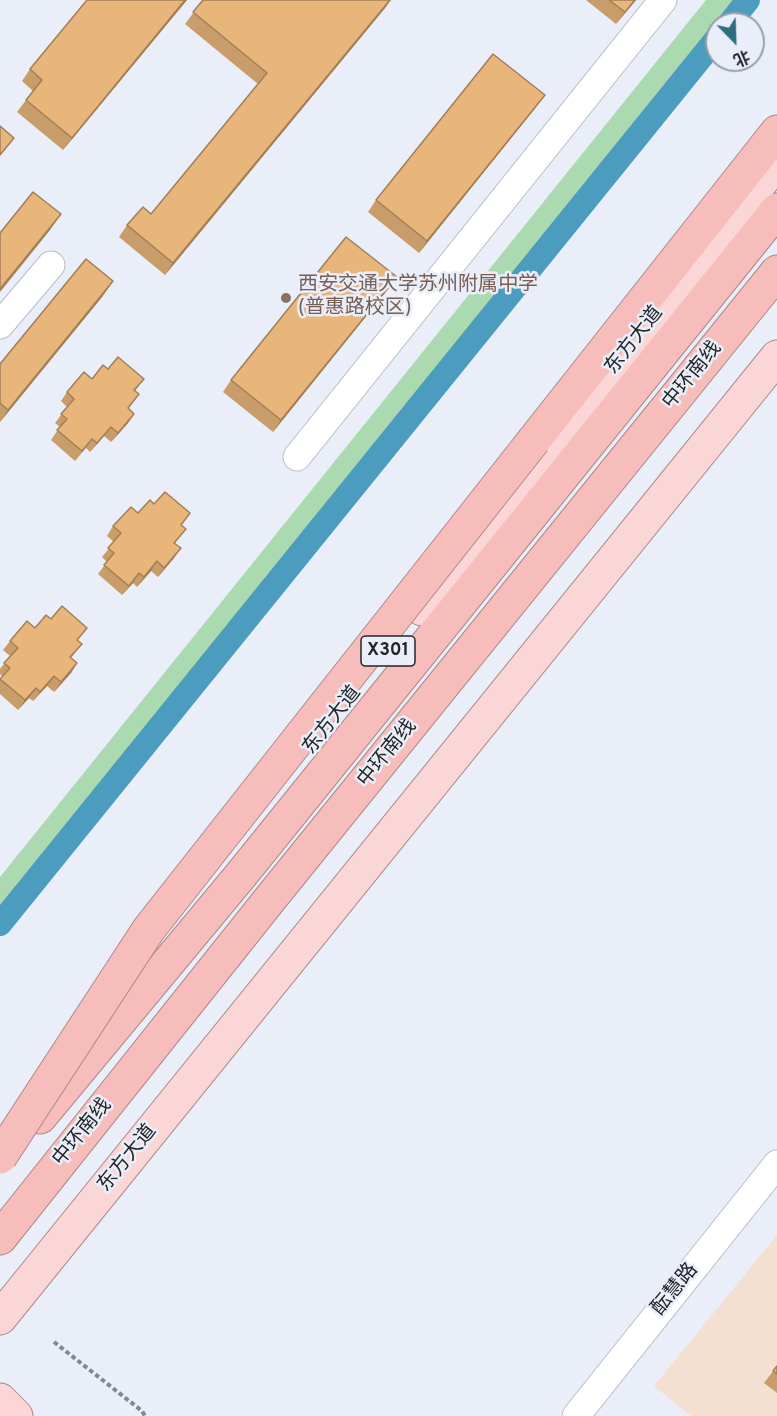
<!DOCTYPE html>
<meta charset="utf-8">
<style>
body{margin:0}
#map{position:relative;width:777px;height:1416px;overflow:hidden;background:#e9eef9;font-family:Overpass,"Noto Sans SC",sans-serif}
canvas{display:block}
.north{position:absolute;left:705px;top:12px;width:60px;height:60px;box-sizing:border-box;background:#e9eef9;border:2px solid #9a9ea5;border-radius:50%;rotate:157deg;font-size:16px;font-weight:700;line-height:24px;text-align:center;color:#232528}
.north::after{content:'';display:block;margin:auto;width:21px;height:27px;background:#2c6d80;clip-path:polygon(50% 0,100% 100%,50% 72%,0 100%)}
</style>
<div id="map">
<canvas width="777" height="1416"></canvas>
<div class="north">北</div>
</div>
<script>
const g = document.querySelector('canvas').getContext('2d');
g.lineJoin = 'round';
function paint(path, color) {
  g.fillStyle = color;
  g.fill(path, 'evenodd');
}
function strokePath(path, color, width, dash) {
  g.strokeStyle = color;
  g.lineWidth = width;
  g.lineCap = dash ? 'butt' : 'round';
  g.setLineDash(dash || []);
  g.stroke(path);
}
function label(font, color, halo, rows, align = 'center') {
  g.font = font + ' Overpass,"Noto Sans SC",sans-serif';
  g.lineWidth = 5;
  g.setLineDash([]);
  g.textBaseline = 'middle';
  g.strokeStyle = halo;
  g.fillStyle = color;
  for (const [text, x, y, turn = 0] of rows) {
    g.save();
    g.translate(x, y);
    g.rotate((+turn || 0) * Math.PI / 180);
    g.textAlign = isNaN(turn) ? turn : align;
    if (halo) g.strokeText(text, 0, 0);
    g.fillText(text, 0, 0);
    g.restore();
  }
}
paint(new Path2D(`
 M777,1235v181h-86l-37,-30z`), '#f4e0d1');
paint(new Path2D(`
 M706,0h29l-735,906v-29z`), '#abdab0');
strokePath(new Path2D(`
 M729,24l19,-24
 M0,924l717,-886`), '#4b9cbf', 24);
const minor = new Path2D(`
 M0,325l51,-60
 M297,457l366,-457
 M576,1416l201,-252`);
const major = new Path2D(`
 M422,609l355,-447
 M0,1318l777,-961
 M0,1400l16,16`);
const highway = new Path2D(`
 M534,440l243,-308
 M40,1117l201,-242 536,-665
 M0,1238l270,-339 507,-627`);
strokePath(minor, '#b8bdc8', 29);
strokePath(major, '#ad8888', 35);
strokePath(highway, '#ad8888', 35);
strokePath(new Path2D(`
 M54,1342l88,69 3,5`), '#83878e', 4, [4.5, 3]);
strokePath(minor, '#fff', 27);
strokePath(major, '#fad7d6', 33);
strokePath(highway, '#f7bdbb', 33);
const highwayBridge = new Path2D(`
 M0,1157l149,-228 385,-489`);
strokePath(highwayBridge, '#ad8888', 35, []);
strokePath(highwayBridge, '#f7bdbb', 33);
paint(new Path2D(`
 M87,0h100l-124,150 -46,-38 16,-21 -11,-10 8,-12z
 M203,0h188l-226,275 -46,-38 8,-12 24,-11 107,-130 -73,-60z
 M586,0h50l-20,24z
 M536,107l-117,146 -51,-41 8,-12z
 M113,281l-11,16 -102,125v-58z
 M388,289l-115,143 -50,-40 8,-12z
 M108,369l36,10 -9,12 4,3 -11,15 6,5 -6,9 -17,19 -7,-6 -14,16 -4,-4 -11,13 -24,-21 9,-13 -5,-4 12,-16 -6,-6 6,-9z
 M138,513l43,13 -2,12 -4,5 -1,15 -16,19 -7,-6 -14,16 -4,-4 -11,12 -24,-21 9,-12 -5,-5 12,-15 -7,-6 6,-10z
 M35,628l43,12 4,4 -11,14 6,5 -6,10 -17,19 -7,-6 -14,15 -4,-3 -11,12 -18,-16v-14l3,-3 -3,-3v-5l10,-13 -7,-6 7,-9z
 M777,1366v27l-13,-10z`), '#c89d6a');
paint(new Path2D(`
 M185,0h2l-124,150 9,-12z
 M390,0l-4,7 -221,268 8,-12z
 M635,0h1l-20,24 9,-12z
 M545,95l-9,12 -117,146 8,-12z
 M61,214l-11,16 -50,62v-3z
 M397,277l-9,12 -115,143 8,-12z
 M113,281l-11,16 -102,125 8,-12z
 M134,414l-6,9 -17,19 7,-9z
 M111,427l-7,9 -14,16 7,-9z
 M181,548l-7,10 -16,19 6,-9z
 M157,561l-6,10 -14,16 7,-10z
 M139,573l-6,10 -11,12 7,-9z
 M77,663l-6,10 -17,19 7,-10z
 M54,676l-7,10 -14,15 7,-9z
 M36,688l-7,10 -11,12 7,-10z`), '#a27f56');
const building = new Path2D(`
 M87,0h98l-113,138 -46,-38 16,-20 -12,-11z
 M203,0h187l-217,263 -46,-38 16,-18 8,7 116,-141 -74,-61z
 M609,0h26l-10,12z
 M493,54l52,41 -118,146 -51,-41z
 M0,126l14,12 -14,17z
 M33,192l28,22 -61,75v-56z
 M346,237l51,40 -116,143 -50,-40z
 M86,259l27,22 -105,129 -8,-7v-39z
 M118,357l26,22 -10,11 5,4 -11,14 6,6 -16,19 -7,-6 -14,16 -5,-4 -10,12 -25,-21 10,-11 -6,-5 13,-15 -7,-7 17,-20 8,7 11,-14 5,4z
 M165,492l25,21 -9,12 5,4 -12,14 7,5 -17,20 -7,-7 -13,16 -5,-4 -10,13 -25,-21 10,-12 -6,-5 13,-15 -8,-7 18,-19 7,6 12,-13 4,4z
 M62,606l25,22 -10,12 5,4 -12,13 7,6 -16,19 -7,-6 -14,16 -4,-4 -11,12 -25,-21 10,-11 -6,-5 14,-15 -8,-7 17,-20 8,7 11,-13 5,4z
 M777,1366v8l-4,-3z`);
paint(building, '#e8b67b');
strokePath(building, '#a27f56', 1.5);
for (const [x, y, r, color] of [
 [286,298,6,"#8d6e63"]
]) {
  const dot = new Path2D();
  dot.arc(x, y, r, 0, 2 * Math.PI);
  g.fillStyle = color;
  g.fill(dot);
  strokePath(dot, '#e9eef9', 2);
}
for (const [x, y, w] of [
 [388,651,54]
]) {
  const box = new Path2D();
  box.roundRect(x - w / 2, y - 15, w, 30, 4.5);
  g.fillStyle = '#e9eef9';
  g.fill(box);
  strokePath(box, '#232528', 1.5);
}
label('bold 18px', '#232528', null, [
 ["X301",388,651]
]);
label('20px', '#785e54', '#e9eef9', [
 ["西安交通大学苏州附属中学",298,286],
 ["(普惠路校区)",298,309]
], 'left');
label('20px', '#232528', '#e9eef9', [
 ["东方大道",635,341,-52],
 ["中环南线",693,376,-51],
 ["东方大道",333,721,-52],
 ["中环南线",388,754,-51],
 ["中环南线",83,1133,-51],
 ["东方大道",128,1159,-51],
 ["酝慧路",676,1290,-51]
]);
</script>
